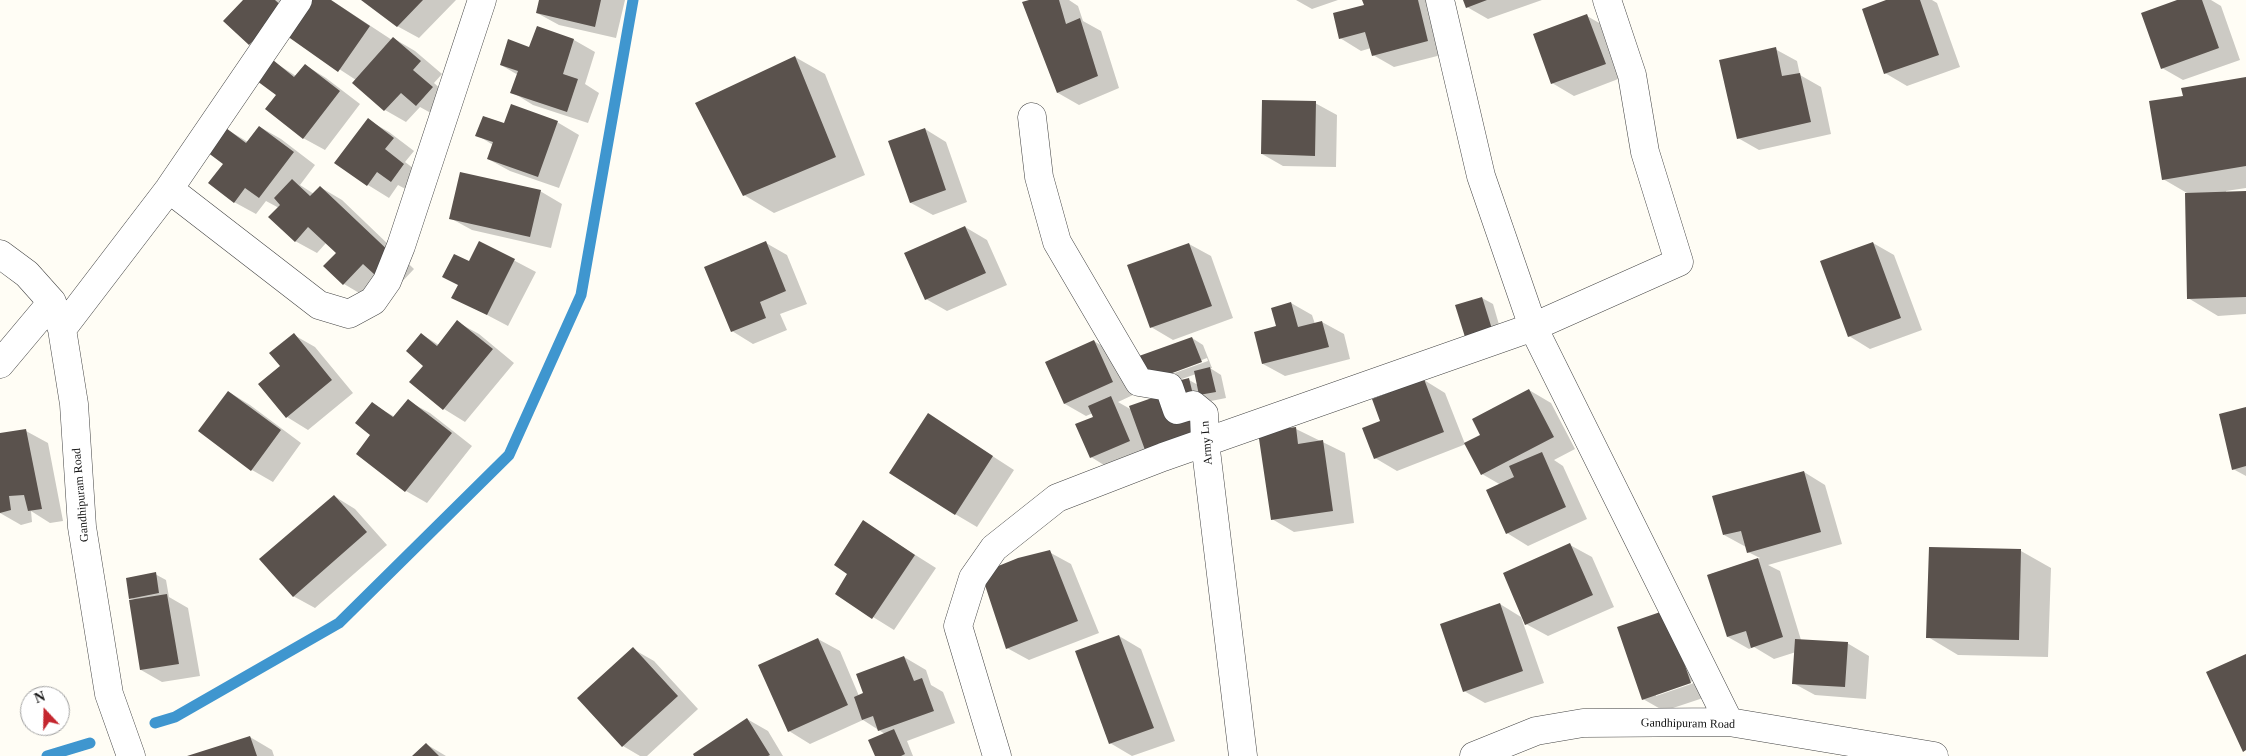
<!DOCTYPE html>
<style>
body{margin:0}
#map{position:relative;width:2246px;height:756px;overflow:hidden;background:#fffdf5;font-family:"Times New Roman",serif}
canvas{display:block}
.north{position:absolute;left:20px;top:686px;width:50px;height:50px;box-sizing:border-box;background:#fff;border:1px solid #a0a0a0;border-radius:50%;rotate:339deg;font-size:14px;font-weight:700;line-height:20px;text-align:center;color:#111}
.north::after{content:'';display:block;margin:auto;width:18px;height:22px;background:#c4262e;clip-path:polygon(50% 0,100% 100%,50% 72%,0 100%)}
</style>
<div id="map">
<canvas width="2246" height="756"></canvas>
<div class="north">N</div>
</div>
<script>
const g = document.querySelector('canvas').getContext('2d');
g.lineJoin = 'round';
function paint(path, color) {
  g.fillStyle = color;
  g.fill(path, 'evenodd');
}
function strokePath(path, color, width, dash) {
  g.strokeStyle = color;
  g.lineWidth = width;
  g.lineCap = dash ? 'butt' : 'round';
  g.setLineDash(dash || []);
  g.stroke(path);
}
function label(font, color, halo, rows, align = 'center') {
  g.font = font + ' "Times New Roman",serif';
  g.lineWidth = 5;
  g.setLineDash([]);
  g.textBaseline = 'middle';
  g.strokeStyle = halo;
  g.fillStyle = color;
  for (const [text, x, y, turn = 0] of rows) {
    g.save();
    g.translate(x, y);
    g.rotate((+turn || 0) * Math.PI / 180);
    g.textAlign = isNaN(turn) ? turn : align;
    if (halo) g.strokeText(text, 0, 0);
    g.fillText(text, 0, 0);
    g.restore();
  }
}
paint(new Path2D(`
 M245,0h37l19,18 13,-18h17l61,40 1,-2 22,13 27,23 -8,9 19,17 -15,17 -18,-10 -14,15 -21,-12 -31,-28 2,-2 -66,-43 -19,19 -21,-12z
 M363,0h93l-37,38 -22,-12z
 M540,0h85l-9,38 -57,-13 -22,-12z
 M1034,0h35l9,6 5,15 18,10 18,57 -40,17 -21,-12z
 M1296,0h42l-26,9z
 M1364,0h71l14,53 -55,14 -21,-12 -2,-7 -10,3 -21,-13 25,-32z
 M1464,0h78l-54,19 -21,-12z
 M1890,0h42l5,3 23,64 -53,19 -22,-13z
 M2181,0h30l10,6 19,54 -57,20 -21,-12z
 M1587,16l21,12 18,48 -52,20 -22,-13z
 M537,27l37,13 21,12 -10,32 14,9 -11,30 -55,-18 -21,-13 6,-17 -17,-10 29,-17z
 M1775,49l22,12 3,14 21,12 10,47 -72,16 -21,-12z
 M795,57l30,17 40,101 -91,38 -30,-18z
 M274,62l22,14 9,-11 21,13 34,26 -35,46 -22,-12 -25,-43z
 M2246,78v110l-20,3v2l20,-1v122l-28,2 -30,-18 -1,-105 -24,-14 22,-82z
 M1315,103l22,12 -1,52 -53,-1 -21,-12z
 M368,120l21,12 25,19 -9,11 20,15 -12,16 -15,-8 -9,13 -21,-13 -32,-23z
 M557,122l22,13 -20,53 -49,-17 -22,-12 5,-14 -16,-10 28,-10z
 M260,127l21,12 34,26 -15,20 14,9 6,-7 22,13 72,69 -17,18 -31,10 -22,-13 -19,-18 13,-13 -12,-10 -9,10 -22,-12 -16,-33 -13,-7 -10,13 -22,-12 -10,-38 2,-35 22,13z
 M925,129l21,13 21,60 -34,13 -22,-12 -21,-62z
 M540,191l22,13 -11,44 -79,-18 -22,-12z
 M965,227l22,13 20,45 -60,26 -21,-12z
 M479,242l57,30 -28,54 -55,-29z
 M766,243l21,12 20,49 -27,10 7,16 -34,14 -21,-13z
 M1873,243l21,12 28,75 -52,19 -21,-13z
 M1189,244l22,12 22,62 -60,22 -22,-13z
 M1482,298l11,6 9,31 -25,7z
 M1291,303l21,12 3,9 7,-2 22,12 6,25 -65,17 -22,-12 14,-37z
 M457,322l22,12 35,29 -49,59 -21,-13 -33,-27 14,-17 -4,-31 18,11z
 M294,335l21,12 38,46 -45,37 -21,-13 -27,-33 22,-18z
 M1192,338l11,7 9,23h-2l11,7 5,23 -15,3 -9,-5 3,13 -9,2 17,10 8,22 -54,19 -16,-9 -39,17 -21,-13 -15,-32 19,-8 -2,-4 -7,3 -21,-12 -19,-41 48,-22 21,13 18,41 -15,7 14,8 -1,-3 38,-13 8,5 -3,-17 -14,5 -11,-6 -9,-24zM1207,358l1,3 -53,19v-2zM1196,374l2,11 -9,-5 -12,2 -1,-1z
 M1424,380l21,13 20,51 17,-9 47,-45 22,13 24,46 -21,11 9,6 24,53 -59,27 -21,-13 -6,-48 -19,-11 -16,-30 -69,27 -22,-13 7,-37z
 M229,392l21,13 51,38 -28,39 -21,-12z
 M408,401l22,12 42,33 -45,57 -21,-12 -48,-37 14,-19v-31l23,13z
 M2246,408v68l-13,-7z
 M929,415l85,55 -37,57 -22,-13z
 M1296,429l49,24 9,70 -60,9 -22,-13z
 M26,431l22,12 15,78 -13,2 -19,-12 1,11 -11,3 -21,-12v-79z
 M1804,472l21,13 17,59 -74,21 12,6 21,69 46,3 22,13 -3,43 -51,-4 -22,-12 3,-31 -22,7 -20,-12 -5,2 -21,-12 -20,-62 52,-17 -12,-6 -2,-5 -22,-12z
 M334,496l21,13 32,36 -72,63 -22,-12z
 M863,522l73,46 -42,62 -58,-36 13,-20z
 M1570,545l22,12 22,50 -66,29 -22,-12z
 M2021,551l30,17 -3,89 -90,-2 -30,-18z
 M1049,552l22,12 28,69 -70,27 -22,-12z
 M155,574l11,6 3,17 19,11 12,68 -38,6 -21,-12 -6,-70 -4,-2z
 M1500,604l21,13 23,66 -59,20 -21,-12z
 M1666,612l46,83 -48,16 -21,-12zM1696,680l1,2 -41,14v-3z
 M1119,636l22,13 34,92 -43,15 -22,-13z
 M818,639l22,12 19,45 6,-2 39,-37 22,13 5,15 12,7 12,31 -48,18 6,15h-37l9,-22 -22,-14 -53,24 -21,-13z
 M633,649l21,12 44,48 -51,47h-7l-17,-10 -44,-48z
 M747,719l21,12 15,25h-87z
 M250,737l22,13 2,6h-84z
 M426,744l20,12h-32z`), '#0003');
strokePath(new Path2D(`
 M155,723l20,-6 164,-94 170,-168 72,-160 52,-295
 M47,756l43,-13`), '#3f96cf', 11);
paint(new Path2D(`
 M243,0h32l9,8 -35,37 -26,-24z
 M312,0h19l39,26 -32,46 -51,-36z
 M361,0h62l-26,27z
 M539,0h62l-6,27 -59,-14z
 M1029,0h30l7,24 14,-6 18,58 -41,17 -35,-91z
 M1362,0h56l10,41 -56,15 -7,-24 -26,7 -6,-26 31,-8z
 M1463,0h24l-21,8z
 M1886,0h34l19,55 -55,19 -22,-65z
 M2177,0h25l17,48 -58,21 -20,-56z
 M1587,14l19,50 -55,20 -18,-50z
 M537,26l37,13 -11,35 15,5 -11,33 -57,-19 8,-22 -18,-6 8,-26 21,8z
 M393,37l28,24 -8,9 20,17 -17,19 -15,-13 -17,18 -32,-28z
 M1776,47l6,29 18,-3 11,49 -74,17 -18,-79z
 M795,56l41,101 -93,39 -48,-93z
 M273,60l21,17 11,-13 35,27 -37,48 -38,-30 11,-14 -19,-14z
 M2246,77v89l-84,14 -13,-79 34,-5 -2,-8z
 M1262,100l54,1 -1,55 -54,-2z
 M511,104l47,17 -20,56 -51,-18 6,-17 -18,-6 8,-20 21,7z
 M368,118l26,20 -9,11 19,15 -13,18 -14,-10 -10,14 -33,-23z
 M259,126l35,26 -35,46 -14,-10 -11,15 -26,-20 15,-19 -16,-12 19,-24 20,15z
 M925,128l21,62 -36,13 -22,-62z
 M460,172l81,18 -11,47 -81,-18z
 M292,179l18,17 10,-10 74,70 -19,19 -12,-11 -20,21 -20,-19 13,-13 -28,-26 -13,15 -27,-25 12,-12 -6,-7z
 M2246,191v106l-59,2 -2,-106z
 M965,226l21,47 -61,27 -21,-47z
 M479,241l36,18 -28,56 -36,-17 7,-13 -16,-8 12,-23 15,7z
 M766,241l20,50 -26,11 6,16 -35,14 -27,-65z
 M1873,242l28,76 -53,19 -28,-76z
 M1189,243l23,63 -62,22 -23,-63z
 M1482,297l10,32 -27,8 -10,-32z
 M1291,302l7,25 24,-6 7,26 -67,17 -8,-32 22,-6 -5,-18z
 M457,320l36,29 -50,61 -34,-28 14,-16 -17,-15 15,-18 16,13z
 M294,333l38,47 -46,38 -28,-34 22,-18 -11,-13z
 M1192,337l10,25 -54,20 -9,-26z
 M1094,340l19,42 -49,22 -19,-42z
 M1210,367l6,25 -17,3 -5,-24z
 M1189,378l6,25 -22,-21z
 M1424,379l20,53 -70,27 -12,-31 18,-7 -8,-22z
 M1529,389l25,48 -73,38 -17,-32 16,-8 -8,-16z
 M228,391l53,39 -30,41 -53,-40z
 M1169,392l23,15 8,24 -55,19 -16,-44z
 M1111,396l19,45 -40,17 -15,-34 18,-7 -5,-11z
 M408,399l44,34 -47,59 -49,-38 14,-19 -15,-12 17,-21 21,15z
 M2246,407v59l-14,4 -13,-56z
 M928,413l65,43 -38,59 -66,-42z
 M1296,427l2,17 25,-4 10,71 -62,9 -13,-88z
 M26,429l16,80 -14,2 -4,-16 -15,1 2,14 -11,3v-80z
 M1542,452l24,55 -60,27 -20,-44 28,-13 -5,-11z
 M1804,471l17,61 -74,21 -6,-22 -18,4 -11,-39z
 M334,495l33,37 -74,65 -34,-38z
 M863,520l52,35 -43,64 -37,-25 12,-20 -13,-9z
 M1570,543l23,52 -68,30 -22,-52z
 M1929,547l92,2 -2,91 -93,-2z
 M1050,550l28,71 -72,28 -25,-76 37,-15z
 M1758,558l25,79 -32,11 -5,-17 -19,6 -20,-62z
 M156,572l3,21 -30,6 -3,-21z
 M167,594l12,70 -39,6 -11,-70z
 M1500,603l23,68 -60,21 -23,-68z
 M1666,610l25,73 -49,17 -25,-73z
 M1119,635l35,93 -45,16 -34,-93z
 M818,638l30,67 -60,27 -30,-67z
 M1795,639l53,3 -3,45 -53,-3z
 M633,647l45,49 -56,51 -45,-49z
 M2246,654v96l-3,2 -37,-80z
 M904,656l10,25 8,-3 12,33 -56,20 -5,-15 -11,4 -8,-23 9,-4 -7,-19z
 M747,718l23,37 -2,1h-74l-1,-2z
 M894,729l11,25 -4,2h-26l-7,-16z
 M250,736l7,20h-70z
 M426,743l13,13h-27z`), '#5a524d');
const street = new Path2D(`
 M1440,0l41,176 52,151 196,395
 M1032,117l7,60 18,65 82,140 30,5 8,23 16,-5 11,9 1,28 38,314
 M169,189l150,116 30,9 24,-13 14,-20 14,-35 81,-246
 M0,254l27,20 25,28 10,27 12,75 8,123 27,167 22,62
 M62,329l107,-140 129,-189
 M0,364l52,-62
 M997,756l-39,-130 15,-48 21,-30 63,-50 106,-41 370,-130 146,-65 -34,-110 -13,-77 -25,-75
 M1474,756l62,-25 47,-8 146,-1 205,34`);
strokePath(street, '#444', 29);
strokePath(street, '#fff', 28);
label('12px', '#111', '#fff', [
 ["Army Ln",1207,443,-95],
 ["Gandhipuram Road",81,495,-95],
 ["Gandhipuram Road",1688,724,1]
]);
</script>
